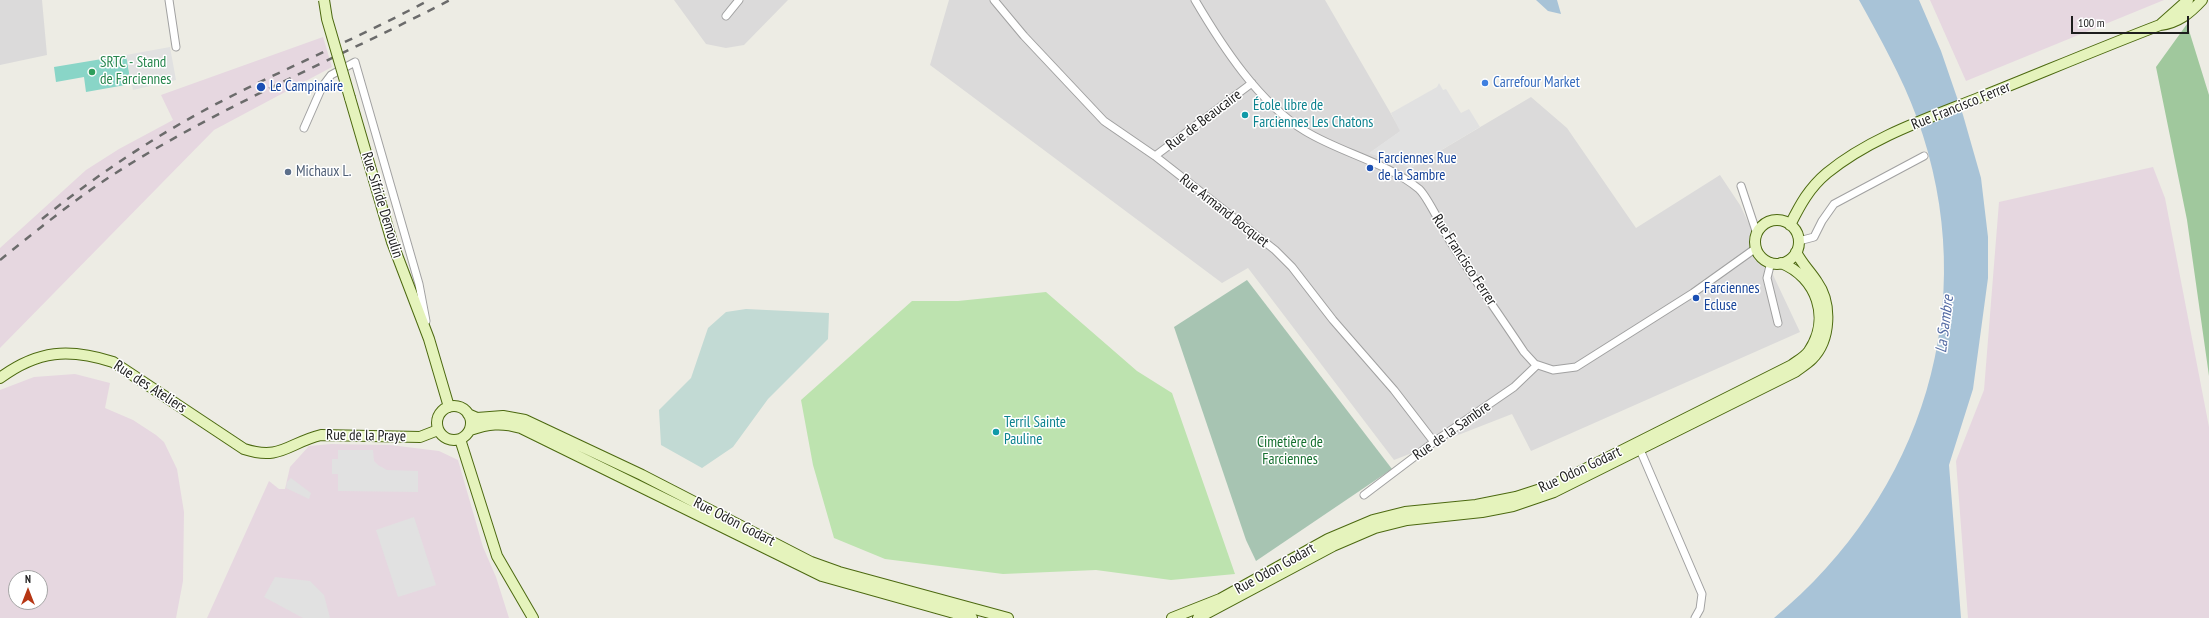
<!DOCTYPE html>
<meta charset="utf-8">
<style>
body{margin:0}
#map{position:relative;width:2209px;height:618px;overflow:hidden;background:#edece4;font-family:"PT Sans Narrow",sans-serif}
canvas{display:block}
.north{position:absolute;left:8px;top:570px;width:40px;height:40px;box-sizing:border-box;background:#fff;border:1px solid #a5a5a5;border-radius:50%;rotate:0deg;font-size:11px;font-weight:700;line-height:16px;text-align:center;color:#1d1d1d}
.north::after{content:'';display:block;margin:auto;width:14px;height:18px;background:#b63614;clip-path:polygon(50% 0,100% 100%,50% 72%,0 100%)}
.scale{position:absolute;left:2071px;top:16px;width:118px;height:18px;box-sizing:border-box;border:2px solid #1d1d1d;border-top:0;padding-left:5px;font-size:12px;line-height:14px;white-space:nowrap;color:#1d1d1d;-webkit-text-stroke:3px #fff;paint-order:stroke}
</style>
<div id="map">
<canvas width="2209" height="618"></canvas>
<div class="north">N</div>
<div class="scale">100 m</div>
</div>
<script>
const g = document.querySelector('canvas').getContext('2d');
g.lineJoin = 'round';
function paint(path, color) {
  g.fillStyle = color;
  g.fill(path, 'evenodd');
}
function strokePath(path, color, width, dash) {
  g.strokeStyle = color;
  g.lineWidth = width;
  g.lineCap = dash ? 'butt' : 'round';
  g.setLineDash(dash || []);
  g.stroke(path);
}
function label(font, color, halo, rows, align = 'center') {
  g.font = font + ' "PT Sans Narrow",sans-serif';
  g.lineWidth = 3;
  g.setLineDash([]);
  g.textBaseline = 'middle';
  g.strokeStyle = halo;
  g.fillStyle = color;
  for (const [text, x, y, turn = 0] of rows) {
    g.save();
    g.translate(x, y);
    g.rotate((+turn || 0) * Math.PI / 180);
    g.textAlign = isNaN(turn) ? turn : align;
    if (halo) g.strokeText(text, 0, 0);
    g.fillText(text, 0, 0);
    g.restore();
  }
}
paint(new Path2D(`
 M0,0h42l5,55 -47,10z
 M674,0h114l-44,45 -18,3 -20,-4z
 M949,0h376l76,131 -31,22 41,15 120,-71 36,31 69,100 84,-53 20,30 60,127 -269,119 -19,-37 -118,46 -146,-192 -26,15 -292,-218z`), '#dbdada');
paint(new Path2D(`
 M1930,0h234l-198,81z
 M323,37l9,30 -118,63 -214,218v-100l86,-78 33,-21 54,-29 -12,-25z
 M2153,167l12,31 44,229v191h-241l-12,-157 28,-71 15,-188z
 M75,374l35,9 -5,25 28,12 23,15 8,7 13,27 7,43 -1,69 -7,37h-176v-228l34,-13zM16,578h24v24h-24z
 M331,444l59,1 49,6 19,9 25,87 13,30 13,41h-302l62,-137 10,8h6l5,-22 19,-21z`), '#e6d7e0');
paint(new Path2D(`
 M1046,292l91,79 35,22 63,181 -64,6 -75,-10 -93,4 -118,-15 -51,-21 -21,-73 -12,-65 111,-99h46z`), '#bde3af');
paint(new Path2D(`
 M2187,24l22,71v281l-22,-156 -31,-153z`), '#a0c89d');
paint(new Path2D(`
 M746,309l83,4 -1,26 -60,60 -35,48 -31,21 -41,-23 -2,-35 32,-32 17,-50 18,-16z`), '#c2dad4');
paint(new Path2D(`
 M1247,280l145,189 -136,92 -10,-21 -72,-213z`), '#a7c4b2');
paint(new Path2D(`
 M126,55l5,29 -45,8 -2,-15 -28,5 -2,-15z`), '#89d5c7');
paint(new Path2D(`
 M170,47l6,33 -43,10 -7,-35z
 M1439,83l4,7 3,-1 15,24 8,-4 11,18 -69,41 -42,-15 31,-22 -9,-18 46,-26z
 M338,450h35l1,11 4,4 9,5 31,1v21l-80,-1v-17h-6v-15h6z
 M291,478l20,15 -2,6 -23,-11 1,-6z
 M414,517l22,68 -38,12 -22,-67z
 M275,577l35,4 14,14 6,23h-27l-39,-21z`), '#e1e1e1');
paint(new Path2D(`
 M1536,0h21l4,14 -13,-3z
 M1859,0h60l22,51 22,64 18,63 7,59v41l-15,111 -24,76 12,153h-187c149,-123 210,-316 143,-500 -15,-41 -37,-80 -58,-118z`), '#a8c3d7');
const street = new Path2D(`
 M169,0l7,47
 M994,0l30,36 80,85 51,35 120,94 17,17 41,53 61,70 40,52
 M1195,0c27,46 64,103 110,131 36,22 81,31 114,58 8,7 23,38 29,49 24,39 51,76 76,114l11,12 18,6 23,-3 117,-74 63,-45
 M726,16l13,-16
 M304,128l18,-41 9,-12 24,-13 64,222 7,37
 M1155,156l97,-73
 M1741,186l16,48
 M1799,241l15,-4 8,-16 12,-17 90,-48
 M1771,262l-4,16 11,45
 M1638,445l64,149 -2,15 -5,9
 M1364,495l70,-53 80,-55 23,-22`);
const secondary = new Path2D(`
 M2160,25l28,-25
 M350,98l42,144 37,97 20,68
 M1755 242a22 22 0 1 1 44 0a22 22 0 1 1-44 0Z
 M1790,225c10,-20 19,-37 37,-52 44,-36 102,-55 154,-76 60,-24 119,-49 179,-72 18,-2 30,-12 42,-25
 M0,378c38,-28 69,-30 113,-16l131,87c37,12 44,-6 77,-14l99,2 18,-7
 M437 423a17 17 0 1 1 34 0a17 17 0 1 1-34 0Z
 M468,414l9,4 26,-2 22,4 117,55 169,87 28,10 169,46
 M470,430c18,-6 31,-8 51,-2l301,148 150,42
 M460,439l37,117 36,62
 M1172,618l48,-19 108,-60 45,-19 32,-8 71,-7 40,-8 37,-12 239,-120c5,-4 13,-8 17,-14 22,-32 8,-74 -28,-88
 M1198,618l135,-72 42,-18 32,-8 75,-8 31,-6 41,-14 241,-120c5,-4 12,-8 17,-13 19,-19 20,-56 5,-77 -7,-11 -15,-18 -21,-30`);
strokePath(street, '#a1a1a1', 9);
strokePath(secondary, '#4c6910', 12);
strokePath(street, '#fff', 7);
strokePath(secondary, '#e5f3bc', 10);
strokePath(new Path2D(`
 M42,219c51,-41 104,-77 161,-108 74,-40 152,-71 226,-111
 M0,260c36,-29 73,-59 111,-84 107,-69 227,-118 339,-176`), '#6b6b6b', 2.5, [8, 8]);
const secondaryBridge = new Path2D(`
 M324,0l3,19 23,79`);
strokePath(secondaryBridge, '#4c6910', 12, []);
strokePath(secondaryBridge, '#e5f3bc', 10);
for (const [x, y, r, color] of [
 [92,72,4,"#2e9e5b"],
 [1485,83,4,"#3f7fe0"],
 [261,87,5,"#1a4fb4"],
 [1245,115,4,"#0f9aa8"],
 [1370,168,4,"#1a4fb4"],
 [288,172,4,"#5c6f8a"],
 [1696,298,4,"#1a4fb4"],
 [996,432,4,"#0f9aa8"]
]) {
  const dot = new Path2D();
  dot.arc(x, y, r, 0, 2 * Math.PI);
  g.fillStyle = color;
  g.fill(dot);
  strokePath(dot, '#fff', 1.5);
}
label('15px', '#27864d', '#fff', [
 ["SRTC - Stand",100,63],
 ["de Farciennes",100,80]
], 'left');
label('15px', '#366cbe', '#fff', [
 ["Carrefour Market",1493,83]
], 'left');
label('15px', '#164399', '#fff', [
 ["Le Campinaire",270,87],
 ["Farciennes Rue",1378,159],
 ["de la Sambre",1378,176],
 ["Farciennes",1704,289],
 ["Ecluse",1704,306]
], 'left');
label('15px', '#0d838f', '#fff', [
 ["École libre de",1253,106],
 ["Farciennes Les Chatons",1253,123],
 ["Terril Sainte",1004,423],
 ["Pauline",1004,440]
], 'left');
label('15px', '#1d1d1d', '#fff', [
 ["Rue Francisco Ferrer",1961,106,-22],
 ["Rue de Beaucaire",1204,120,-37],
 ["Rue Sifride Demoulin",382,205,73],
 ["Rue Armand Bocquet",1224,211,38],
 ["Rue Francisco Ferrer",1464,260,57],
 ["Rue des Ateliers",150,387,33],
 ["Rue de la Sambre",1452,431,-35],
 ["Rue de la Praye",366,436,1],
 ["Rue Odon Godart",1580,470,-25],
 ["Rue Odon Godart",734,522,27],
 ["Rue Odon Godart",1275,569,-29]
]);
label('15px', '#4e5e75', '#fff', [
 ["Michaux L.",296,172]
], 'left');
label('15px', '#167030', '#fff', [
 ["Cimetière de",1290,443],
 ["Farciennes",1290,460]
]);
label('italic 16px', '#536aa3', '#fff', [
 ["La Sambre",1945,324,-83]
]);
</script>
